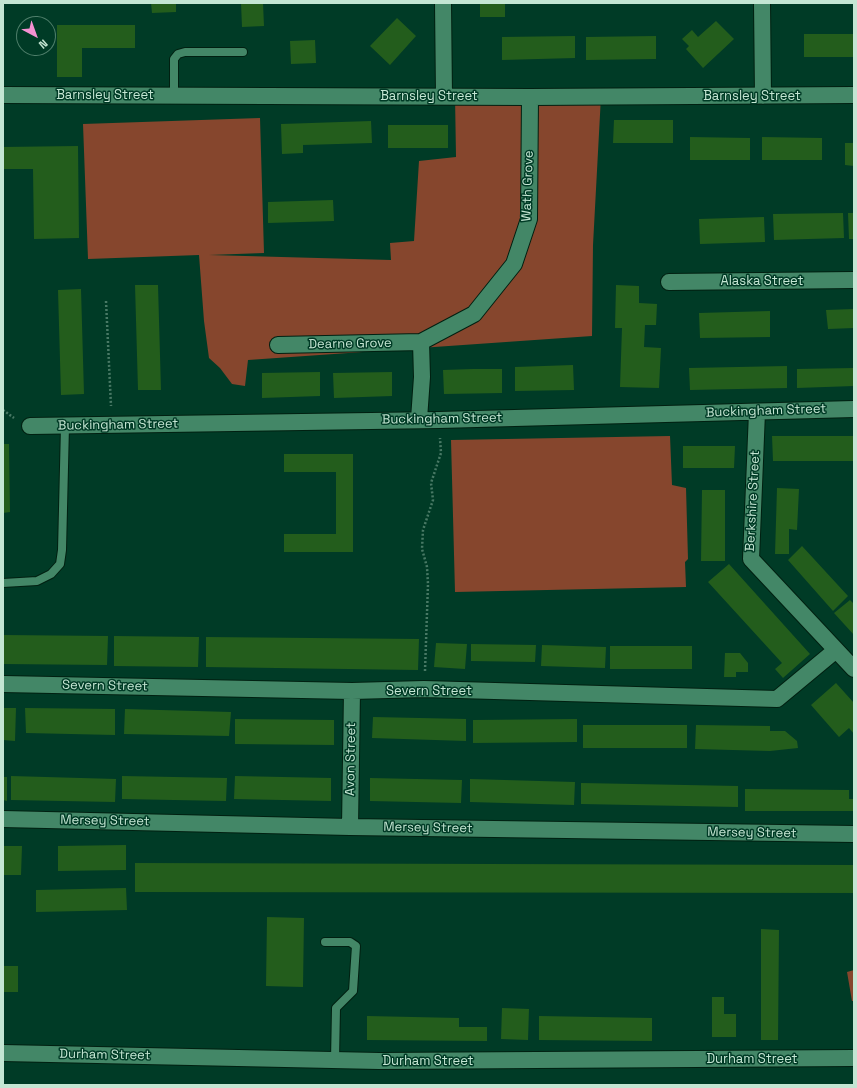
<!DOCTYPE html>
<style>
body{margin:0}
#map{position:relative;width:857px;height:1088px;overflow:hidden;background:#003b26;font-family:"Space Grotesk",sans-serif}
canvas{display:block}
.frame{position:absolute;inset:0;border:4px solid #c4e6d3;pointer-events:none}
.north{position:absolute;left:16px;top:16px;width:40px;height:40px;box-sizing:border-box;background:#003b26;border:1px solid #4e7f6b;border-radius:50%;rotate:139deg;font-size:11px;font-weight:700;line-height:16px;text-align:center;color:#c4e6d3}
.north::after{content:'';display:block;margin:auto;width:14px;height:18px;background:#f591d2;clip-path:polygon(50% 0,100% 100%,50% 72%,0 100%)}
</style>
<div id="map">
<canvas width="857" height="1088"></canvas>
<div class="frame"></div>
<div class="north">N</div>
</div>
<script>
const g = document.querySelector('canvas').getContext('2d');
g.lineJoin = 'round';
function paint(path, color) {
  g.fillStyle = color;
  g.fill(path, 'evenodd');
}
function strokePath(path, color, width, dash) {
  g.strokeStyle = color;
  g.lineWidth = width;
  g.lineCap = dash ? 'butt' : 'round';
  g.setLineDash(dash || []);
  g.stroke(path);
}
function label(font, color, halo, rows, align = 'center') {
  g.font = font + ' "Space Grotesk",sans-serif';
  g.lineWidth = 3;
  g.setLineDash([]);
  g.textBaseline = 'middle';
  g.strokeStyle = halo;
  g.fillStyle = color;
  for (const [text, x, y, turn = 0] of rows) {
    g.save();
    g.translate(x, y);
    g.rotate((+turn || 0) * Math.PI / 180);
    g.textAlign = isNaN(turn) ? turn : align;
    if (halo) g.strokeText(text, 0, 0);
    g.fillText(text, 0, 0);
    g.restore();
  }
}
paint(new Path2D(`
 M455,96h146l-8,149 -1,91 -344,24 -3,26 -13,-2 -12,-16 -11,-10 -5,-37 -5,-66 -111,4 -5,-135 177,-6 4,135 -55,2 182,5 -1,-17 24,-2 5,-80 37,-4z
 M670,436l2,49 14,3 2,71 -3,3 1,25 -231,5 -4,-152z
 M854,970v31h-2l-5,-29z`), '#86462d');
paint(new Path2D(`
 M151,3h25v9l-24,1z
 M241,3h22l1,23 -22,1z
 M480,3h25v14h-25z
 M397,18l19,18 -26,29 -20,-19z
 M716,21l18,18 -31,29 -17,-19 3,-3 -7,-7 10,-9 6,7z
 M57,25h78v23h-53v29h-25z
 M804,34h50v23h-50z
 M575,36v22l-73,2v-23z
 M656,36v23l-70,1v-23z
 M315,40l1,23 -25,1 -1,-23z
 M614,120h59v23h-60z
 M371,121l1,22 -69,2v8l-21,1 -1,-30z
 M388,125h60v23h-60z
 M690,137l60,1v22h-60z
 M762,137l60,1v22h-60z
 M845,143h9v23l-9,-1z
 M78,146l1,92 -45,1 -1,-70h-30v-22z
 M333,200l1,21 -66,2v-21z
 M843,213l1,25 -70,2 -1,-26z
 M848,213h6v26h-5z
 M764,217l1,25 -65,2 -1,-25z
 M135,285h23l3,105h-23z
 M616,285l23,1v17l18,1 -1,21h-11l-1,22 17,1 -2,40 -39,-1 2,-59h-7z
 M81,289l3,105 -23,1 -3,-105z
 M854,309v19l-26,1 -2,-19z
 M770,311v26l-70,1 -1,-25z
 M573,365l1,25 -59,1v-24z
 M787,366v22l-97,2 -1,-22z
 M854,368v18l-57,2v-19z
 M473,369h29v24l-58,1 -1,-24z
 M320,372v24l-58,2v-25z
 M392,372v24l-58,2 -1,-25z
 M772,436h82v25h-81z
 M3,444h6l1,68 -7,1z
 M683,446h52l-1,22h-51z
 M284,454h69v98h-69v-18h52v-62h-52z
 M777,488l22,1 -2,41 -8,-1v25h-14z
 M702,490h23v71h-24z
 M802,546l46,50 -15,15 -45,-51z
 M729,564l81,90 -27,24 -8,-9 7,-6 -74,-81z
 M850,600l4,4v31l-20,-22z
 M3,635l105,1 -1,29 -104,-1z
 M114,636l85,1 -1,30 -84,-1z
 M206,637l213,2 -1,31 -212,-3z
 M436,643l31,1 -2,25 -31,-2z
 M471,644l65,1 -1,17 -64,-1z
 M542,645l64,2 -1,21 -64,-2z
 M610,646h82v23h-82z
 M725,653h15l8,10v9h-12v5h-12z
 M836,683l18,20v31l-5,-6 -10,9 -28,-32z
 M3,708h13l-1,33 -12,-1z
 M25,708l90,1v26l-89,-2z
 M125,709l106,3 -2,24 -105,-2z
 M373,717l93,2v22l-94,-3z
 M235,719l99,1v25l-99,-1z
 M577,719v23l-104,1v-23z
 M583,725h104v23h-104z
 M696,725l74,1v5h15l12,10 1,7 -28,3 -75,-2z
 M11,776l105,3 -1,23 -104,-2z
 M122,776l105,2 -1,23 -104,-2z
 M235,776l96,2v23l-97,-2z
 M3,777h4v24l-4,-1z
 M370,778l92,2 -1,23 -91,-2z
 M470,779l105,3 -1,23 -104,-3z
 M581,783l157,3v21l-157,-3z
 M745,789l104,1v9h5v12h-109z
 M126,845v25l-68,1v-25z
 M3,846h19l-1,29h-18z
 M135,863l719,2v28l-719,-1z
 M126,888l1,22 -91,2v-22z
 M267,917l37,1 -1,69 -37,-1z
 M761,929l18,1 -1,110h-17z
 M3,966h15v26h-15z
 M712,997h12v17h12v23h-24z
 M502,1008l27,1 -1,31 -27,-1z
 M367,1016l92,2v9h28v14l-120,-1z
 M539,1016l113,2v23l-113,-1z`), '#235d1c');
const lane = new Path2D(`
 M174,95v-36l4,-5 7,-2h58
 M3,583l34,-2 14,-7 9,-10 2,-14 3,-124
 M325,942h25l6,4 -3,45 -17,17 -1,52`);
const street = new Path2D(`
 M443,3l1,93
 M762,3l1,93
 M3,95l527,2 324,-2
 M669,282l185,-2
 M278,345l143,-3
 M757,412l-6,147 103,110
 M419,419l3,-42 -1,-35 53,-28 40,-50 15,-45 1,-122
 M30,426l409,-6 415,-11
 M3,684l349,7 72,-2 353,10 59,-49
 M3,819l347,8 504,7
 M350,827l2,-136
 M3,1053l376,8 475,-3`);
strokePath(lane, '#002011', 10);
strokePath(street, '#002011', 18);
strokePath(new Path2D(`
 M106,301l5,105
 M3,410l11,8
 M425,671l3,-87 -1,-17 -5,-18 1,-19 10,-30 -2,-17 10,-30 -1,-15`), '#487965', 2.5, [2, 2]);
strokePath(lane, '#438767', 8);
strokePath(street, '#438767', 16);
label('13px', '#c4e6d3', '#003b26', [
 ["Barnsley Street",105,95],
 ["Barnsley Street",429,96],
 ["Barnsley Street",752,96],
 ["Wath Grove",528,186,-88],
 ["Alaska Street",762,281],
 ["Dearne Grove",350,344,-1],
 ["Buckingham Street",766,411,-2],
 ["Buckingham Street",442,419,-1],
 ["Buckingham Street",118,425,-1],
 ["Berkshire Street",753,501,-87],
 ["Severn Street",105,686,1],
 ["Severn Street",429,691],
 ["Avon Street",351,759,-89],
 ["Mersey Street",105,821,1],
 ["Mersey Street",428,828,1],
 ["Mersey Street",752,833,1],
 ["Durham Street",105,1055,1],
 ["Durham Street",752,1059],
 ["Durham Street",428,1061]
]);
</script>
